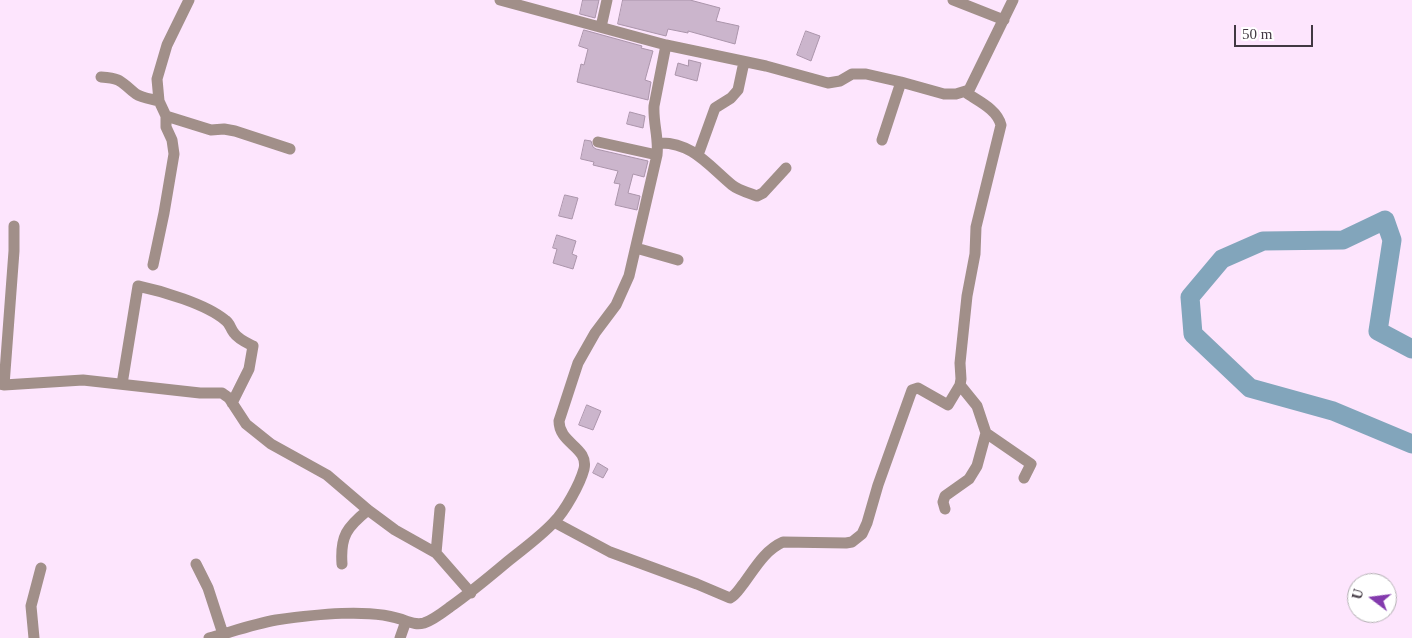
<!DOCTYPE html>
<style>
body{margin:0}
#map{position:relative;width:1412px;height:638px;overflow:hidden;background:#fde5fd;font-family:"Times New Roman",serif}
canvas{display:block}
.north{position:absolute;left:1347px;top:573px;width:50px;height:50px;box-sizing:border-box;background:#fff;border:1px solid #b3afb3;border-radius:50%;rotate:285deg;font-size:14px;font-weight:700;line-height:20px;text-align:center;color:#413842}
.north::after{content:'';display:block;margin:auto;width:18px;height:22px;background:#833aad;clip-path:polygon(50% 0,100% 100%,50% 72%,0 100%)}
.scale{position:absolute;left:1234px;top:25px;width:79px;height:22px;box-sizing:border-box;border:2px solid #413842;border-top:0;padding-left:6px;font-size:15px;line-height:18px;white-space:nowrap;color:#413842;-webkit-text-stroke:4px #fff;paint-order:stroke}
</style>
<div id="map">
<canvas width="1412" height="638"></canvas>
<div class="north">U</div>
<div class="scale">50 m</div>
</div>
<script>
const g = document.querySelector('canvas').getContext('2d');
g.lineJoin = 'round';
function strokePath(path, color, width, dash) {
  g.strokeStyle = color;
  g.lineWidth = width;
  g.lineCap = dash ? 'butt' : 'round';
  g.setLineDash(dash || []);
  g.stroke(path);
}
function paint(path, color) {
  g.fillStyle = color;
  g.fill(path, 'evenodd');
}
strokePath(new Path2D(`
 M1412,349l-34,-18 14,-91 -7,-20 -42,20 -80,1 -41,18 -32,38 3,37 57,54 83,23 79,33`), '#82a5bb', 19);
const building = new Path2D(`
 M583,0h16l-4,18 -15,-4z
 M623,0h67l30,8 -4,13 23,5 -4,18 -47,-13v2l-20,-4 -2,7 -48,-12z
 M584,30l58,16 -1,2 12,3 -8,29 6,2 -3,18 -71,-18 4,-18 3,1 4,-16 -9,-3z
 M806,31l14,5 -9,25 -14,-6z
 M689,60l12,3 -4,18 -22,-6 3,-12 10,3z
 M630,112l15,4 -2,12 -16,-4z
 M585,140l6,1 2,6 3,2 52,12 -4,16 -11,-3 -5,19 12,3 -3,14 -22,-5 5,-21 -6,-1 4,-12 -25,-6 1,-3 -13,-3z
 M565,195l13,3 -6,21 -13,-3z
 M557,235l19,6 -4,13 5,2 -4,13 -20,-6 4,-14 -4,-1z
 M587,405l14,6 -8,19 -14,-5z
 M598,463l10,6 -5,9 -10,-5z`);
paint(building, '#cbb5cc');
strokePath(building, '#ab95ab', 1);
strokePath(new Path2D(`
 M500,0l166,45
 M953,0l51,20
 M601,27l6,-27
 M101,77c23,2 18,4 35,17 6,4 16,5 23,7
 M166,116l45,14 13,-1 11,2 55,18
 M882,140l19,-58
 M598,142l59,13
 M658,143c33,-2 51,23 74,42 6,5 17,8 25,11l6,-3 23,-25
 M698,155l17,-47 16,-10 7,-8 6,-28
 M636,248l42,12
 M153,265l11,-52 10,-59 -2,-14 -6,-13v-11l-7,-15 -2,-22 10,-34 22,-45
 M0,384l4,1 10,-134v-25
 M122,384l16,-98c24,5 68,18 87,34 5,3 5,8 9,13 4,6 13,10 19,13l-4,23 -17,34
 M4,385l79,-5 117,13h22l7,5 17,26 25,20 56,31 41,35 27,20 41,23 35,40
 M986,433l45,31 -7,14
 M945,509l-2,-7 2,-6 24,-17 8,-13 9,-33 -9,-27 -17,-21 1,-6 -1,-16 7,-67 8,-42 1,-27 25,-102c-4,-16 -23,-24 -36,-33
 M554,522l56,30 87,32 33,14c6,-3 9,-9 14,-15 11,-15 21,-33 39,-41l63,1 6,-1 10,-8 5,-11 11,-38 34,-95 6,-2 30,17 12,-20
 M436,553l4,-44
 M196,564l12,24 15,46
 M342,564c-2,-28 5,-37 26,-54
 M34,638l-3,-32 10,-38
 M209,638c22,-6 45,-14 67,-18 35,-5 97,-13 130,1
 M400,638l6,-17c6,2 11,4 18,2 9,-3 18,-10 26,-16 20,-14 38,-29 57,-45 16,-13 33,-25 47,-40 11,-11 26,-38 30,-53 5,-22 -25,-25 -25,-48l19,-58 17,-30 21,-28 13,-29 28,-121c2,-17 -4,-32 -3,-49l12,-61 100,21 62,17 12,-2 12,-7h14l35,8 43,12h12l13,-4 44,-90`), '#a18f89', 11);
</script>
